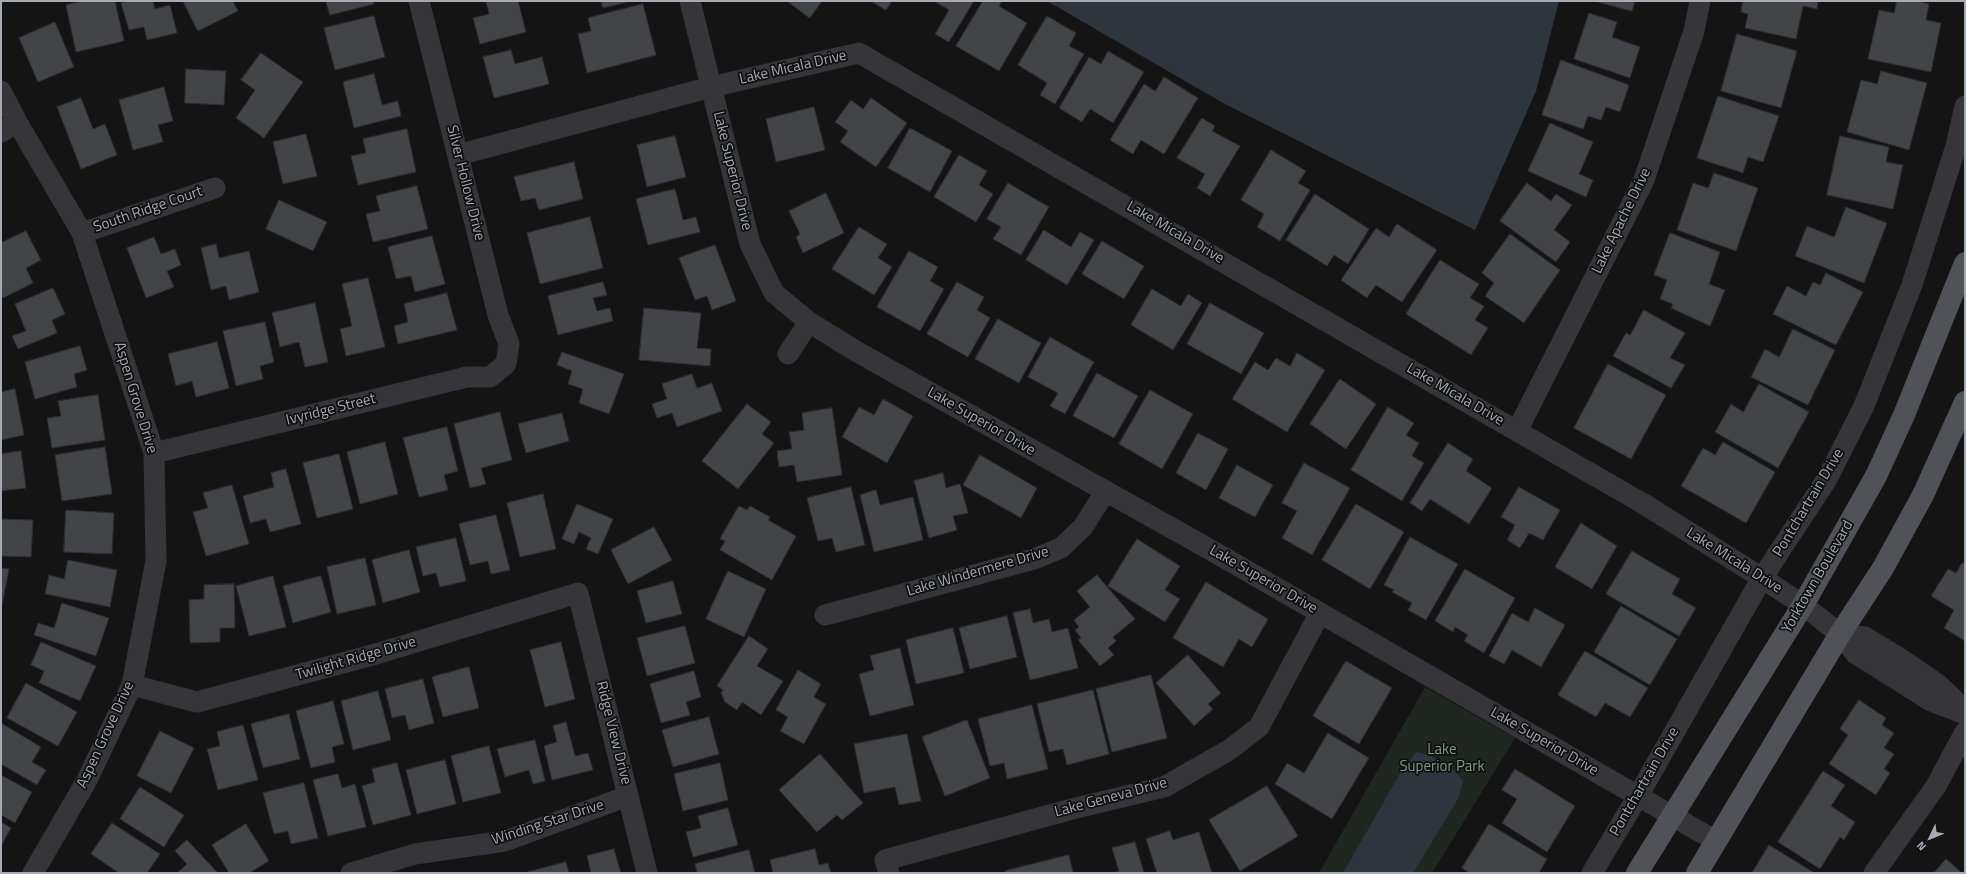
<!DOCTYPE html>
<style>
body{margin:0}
#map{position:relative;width:1966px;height:874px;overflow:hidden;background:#141415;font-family:"Titillium Web",sans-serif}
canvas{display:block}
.frame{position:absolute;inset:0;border:2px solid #a6aab4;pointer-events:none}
.north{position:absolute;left:1910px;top:818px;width:40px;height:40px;-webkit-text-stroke:3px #0f0f10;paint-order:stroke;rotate:227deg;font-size:11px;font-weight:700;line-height:16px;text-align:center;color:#a6aab4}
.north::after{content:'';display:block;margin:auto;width:14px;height:18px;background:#a6aab4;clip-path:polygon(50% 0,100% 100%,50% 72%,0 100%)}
</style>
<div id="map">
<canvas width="1966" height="874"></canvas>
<div class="frame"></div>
<div class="north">N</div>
</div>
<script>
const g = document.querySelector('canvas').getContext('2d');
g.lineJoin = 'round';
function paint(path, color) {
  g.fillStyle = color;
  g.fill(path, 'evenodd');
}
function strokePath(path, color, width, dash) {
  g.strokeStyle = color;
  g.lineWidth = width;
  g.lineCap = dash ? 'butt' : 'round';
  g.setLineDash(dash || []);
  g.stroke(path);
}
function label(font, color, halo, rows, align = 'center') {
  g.font = font + ' "Titillium Web",sans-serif';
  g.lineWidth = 3.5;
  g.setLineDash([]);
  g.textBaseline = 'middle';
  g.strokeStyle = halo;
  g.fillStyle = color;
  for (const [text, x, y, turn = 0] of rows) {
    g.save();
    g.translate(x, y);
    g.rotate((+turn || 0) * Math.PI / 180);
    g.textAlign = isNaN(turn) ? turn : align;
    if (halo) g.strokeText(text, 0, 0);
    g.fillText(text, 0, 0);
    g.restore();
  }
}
paint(new Path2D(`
 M1425,687l90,51 -83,135h-113z`), '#202721');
paint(new Path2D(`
 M1047,1h512l-23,90 -61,139 -252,-127z
 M1416,752c17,3 38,14 47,29l-4,16 -46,76h-70l58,-101z`), '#2e353d');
const building = new Path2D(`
 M84,1h31l9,40 -48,11 -10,-47z
 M129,1h24l2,8 15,-4 7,28 -30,7 -3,-13 -15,3 -8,-27z
 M183,1h50l5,10 -40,20z
 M326,1h47l1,3 -44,11z
 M486,1h32l8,31 -46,12 -7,-26 16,-4z
 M601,1h31l-29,7z
 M787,1h35l-12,17z
 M871,1h21l-6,9z
 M934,1h40l-25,41 -14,-8 14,-24z
 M983,1h19l-3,5 28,17 -28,48 -43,-25z
 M1594,1h41l-3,10z
 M1743,1h75l-1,8 -14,-3 -7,33 -51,-11 3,-14 -7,-2z
 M1897,1h20l12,3 -3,16 15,3 -10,49 -63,-13 11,-49 15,3z
 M643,4l13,51 -69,18 -9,-39 13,-3 -3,-13z
 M1589,13l28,9 -5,15 28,10 -10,31 -56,-19z
 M374,16l11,41 -50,13 -11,-42z
 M1047,16l29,17 -7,13 15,8 -29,50 -15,-9 7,-12 -29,-18z
 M55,22l19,45 -36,15 -19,-44z
 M1737,34l60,17 -16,57 -60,-17z
 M511,50l4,14 27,-7 7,27 -55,14 -11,-41z
 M1108,51l36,21 -31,51 -23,-14 -8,13 -23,-14 30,-51 12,7z
 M261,53l42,29 -39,56 -28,-20 19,-28 -14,-10z
 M1561,60l68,25 -9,27 -14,-5 -5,13 -13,-4 -5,13 -41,-14z
 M186,69l40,2 -2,34 -39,-2z
 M1881,71l46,12 -18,67 -62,-18 14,-52 16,4z
 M374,74l8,31 16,-4 3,15 -47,12 -11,-46z
 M1164,77l34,21 -34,56 -23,-14 -8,14 -23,-14 34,-56 11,7z
 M164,87l9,34 -15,4 5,17 -30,8 -14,-50z
 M1718,96l61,20 -16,46 -15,-5 -5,16 -46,-15z
 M81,98l12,31 12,-5 12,31 -36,14 -24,-62z
 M871,98l36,25 -31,44 -36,-25 8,-11 -13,-9 16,-22 12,9z
 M814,107l11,43 -49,12 -10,-43z
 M1202,118l13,8 -3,5 28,15 -30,50 -13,-8 8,-14 -28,-16z
 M1550,123l43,19 -14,32 14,6 -7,17 -58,-26z
 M910,128l42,23 -22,41 -42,-24z
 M407,129l9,43 -58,13 -7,-29 15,-3 -3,-14z
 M306,134l11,42 -34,8 -10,-42z
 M675,136l11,41 -39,10 -10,-42z
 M1840,136l49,11 -3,15 17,3 -10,44 -66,-14z
 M1271,150l35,21 -8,12 12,7 -30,51 -23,-14 7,-13 -23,-14z
 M959,155l28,16 -8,14 14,9 -17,28 -42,-25z
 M574,162l9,37 -44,11 -4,-12 -14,3 -7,-24z
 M1714,173l44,15 -22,63 -59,-21 16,-47 15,5z
 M1008,183l41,24 -28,48 -28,-16 8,-12 -14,-8z
 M1527,183l24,18 5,-7 16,11 -18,25 16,12 -14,20 -56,-41z
 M417,186l11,43 -55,13 -7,-28 14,-3 -4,-15z
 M675,189l8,31 13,-3 4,15 -52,13 -12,-46z
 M826,193l18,40 -41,20 -7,-16 4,-3 -11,-23z
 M1315,194l54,35 -21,35 -14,-9 -7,11 -41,-26z
 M279,200l48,22 -14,29 -47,-22z
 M1846,207l41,16 -23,60 -69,-27 12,-30 27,11z
 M590,217l13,51 -63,16 -13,-51z
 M1397,224l40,26 -35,52 -26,-17 -9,13 -26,-18 35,-52 13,9z
 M859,227l28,17 -9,14 14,9 -18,28 -42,-26z
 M1044,230l27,17 9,-15 14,8 -27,45 -41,-25z
 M26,231l15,29 -15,8 7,15 -30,15 -2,-4v-51z
 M1670,233l50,19 -11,32 16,6 -15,36 -39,-18 2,-4 -13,-5 7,-19 -13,-5z
 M1510,234l50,36 -36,53 -39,-27 9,-13 -12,-10z
 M432,236l13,48 -30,8 -4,-16 -15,3 -8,-32z
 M154,237l7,17 14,-5 6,16 -14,6 7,16 -28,11 -19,-50z
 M1102,241l42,25 -20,33 -42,-25z
 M216,244l3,14 30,-7 10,41 -30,8 -3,-14 -15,4 -10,-42z
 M715,245l21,56 -24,9 -5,-14 -12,4 -16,-42z
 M909,251l29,16 -8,14 14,8 -24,42 -43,-24z
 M1440,260l39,24 -9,14 14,8 -9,14 13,8 -17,27 -65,-41z
 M1826,273l37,19 -27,53 -63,-31 14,-28 19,10 7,-14 7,3z
 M368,278l17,69 -39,9 -6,-27 12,-3 -10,-42z
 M603,282l4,13 -14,3 4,13 13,-3 3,13 -55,14 -10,-39z
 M957,282l27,15 -7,13 13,8 -22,39 -41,-23z
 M53,288l12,26 -13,6 5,13 -39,16 -6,-13 14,-5 -11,-27z
 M1152,289l29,17 7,-12 14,9 -29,47 -42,-25z
 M447,293l10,37 -59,14 -4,-18 14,-4 -4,-18z
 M315,303l13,59 -23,5 -6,-25 -19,5 -8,-34z
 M1210,303l54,30 -23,41 -54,-30z
 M644,308l57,5 -4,35 14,1 -1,17 -71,-6z
 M1644,310l41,23 -15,25 15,7 -14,23 -58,-32 13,-23 4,2z
 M998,319l43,24 -22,40 -44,-24z
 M265,322l9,40 -14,4 3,13 -27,7 -13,-55z
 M1793,329l42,21 -27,55 -57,-28 14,-28 14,8z
 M1050,337l44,25 -29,52 -15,-8 8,-13 -30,-16z
 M217,342l12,46 -33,9 -4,-16 -16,5 -8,-32z
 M80,346l7,24 -13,4 3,13 -42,12 -10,-37z
 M562,352l62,22 -15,40 -30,-11 4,-14 -15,-5 4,-13 -15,-6z
 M1297,353l28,17 -38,62 -55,-33 23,-37 13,8 8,-12 14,8z
 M1608,364l58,31 -35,64 -57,-31z
 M1097,373l41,23 -24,42 -41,-22z
 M692,374l5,14 15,-5 10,28 -45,16 -5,-14 -15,5 -5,-14 15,-5 -5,-15z
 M1340,379l36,25 -30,45 -36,-25z
 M1759,384l50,28 -31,56 -63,-36 16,-28 12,8z
 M15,389l9,46 -23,5v-48z
 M1150,390l43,24 -31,55 -43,-25z
 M98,395l7,45 -53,8 -5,-30 14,-2 -3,-15z
 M883,399l30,17 -26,47 -45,-26 17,-30 15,8z
 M747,404l24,18 -9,12 12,9 -36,46 -36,-28z
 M1388,407l26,16 -8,12 13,8 -7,13 12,7 -22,38 -51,-31z
 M832,408l10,67 -45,7 -3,-17 -15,2 -2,-16 15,-2 -3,-17 15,-2 -2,-17z
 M500,412l12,48 -31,8 5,16 -16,4 -16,-64z
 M562,413l7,28 -43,12 -8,-29z
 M447,427l11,44 -14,4 4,15 -29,7 -16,-59z
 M1198,433l30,16 -22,41 -30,-17z
 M385,442l13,52 -38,10 -13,-52z
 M1723,442l52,30 -29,51 -65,-37 22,-38 12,7z
 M1448,443l25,16 -7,12 26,17 -23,36 -39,-25 -8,12 -12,-8z
 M105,447l7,47 -50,7 -7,-46z
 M21,451l5,37 -25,3v-37z
 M339,454l14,55 -36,9 -14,-55z
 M980,455l57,33 -16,30 -58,-33z
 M1304,463l46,25 -38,67 -30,-17 15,-27 -15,-8z
 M1237,465l36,20 -18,32 -36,-19z
 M286,469l15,55 -31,8 -4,-13 -16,4 -7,-27 31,-9 -3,-14z
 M943,473l3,15 14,-4 8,29 -15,3 4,14 -28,8 -15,-57z
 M232,485l17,59 -43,12 -13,-44 15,-4 -5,-15z
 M851,487l14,58 -29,7 -4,-14 -14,3 -11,-43z
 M1519,487l41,23 -17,30 -14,-7 -9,15 -13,-8 8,-15 -14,-8z
 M876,490l4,15 33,-8 10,43 -49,12 -14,-57z
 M543,494l13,55 -36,8 -13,-54z
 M577,504l36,15 -15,35 -12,-5 5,-11 -12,-6 -5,12 -12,-5z
 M1356,504l48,28 -34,57 -48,-29z
 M739,506l8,4 3,-4 20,11 -2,3 28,16 -24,44 -52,-30 5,-9 -5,-2z
 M66,510l48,3 -2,41 -48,-2z
 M496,515l14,55 -19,4 -3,-13 -18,4 -11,-41z
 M1,519l32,1 -2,37 -30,-1z
 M1581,523l36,23 -25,43 -37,-22z
 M654,527l18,33 -44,24 -17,-34z
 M1410,537l48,27 -32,56 -18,-10 4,-7 -20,-11 2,-2 -10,-5z
 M456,538l10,43 -26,6 -4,-14 -13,3 -7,-29z
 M1137,539l43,27 -15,24 15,9 -15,23 -57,-36z
 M409,550l11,42 -37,11 -11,-43z
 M1632,551l48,28 -8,15 24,14 -17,28 -73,-42z
 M365,558l11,47 -39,9 -10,-47z
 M68,560l49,10 -7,37 -65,-13 4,-19 15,4z
 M1962,563l3,1v77l-21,-13 10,-18 -23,-14 17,-27 8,4z
 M1,568l8,1 -7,36h-1z
 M1465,569l50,29 -31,55 -20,-12 4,-6 -13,-8 -2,5 -18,-11z
 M728,571l38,18 -22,48 -38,-18z
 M1097,575l38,44 -22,18 3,4 -8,7 6,7 -14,11 -22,-26 3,-2 -6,-8 4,-3 -5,-7 16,-13 -13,-16z
 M273,576l13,51 -37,9 -13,-50z
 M321,576l10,36 -38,11 -10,-37z
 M673,581l9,33 -36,9 -9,-32z
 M1206,582l62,37 -16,28 -13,-8 -16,28 -50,-29z
 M234,584l1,44h-15v14l-30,1 -1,-43 15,-1v-14z
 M62,603l47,15 -13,38 -62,-21 4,-12 16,5z
 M1621,606l56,33 -27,46 -56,-33z
 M1535,608l30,17 -24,42 -29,-17 -8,14 -15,-8 23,-43 16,9z
 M1030,609l3,14 16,-4 3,13 16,-4 10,40 -48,12 -17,-67z
 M1007,616l10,41 -47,12 -11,-41z
 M685,626l10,37 -48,13 -10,-38z
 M953,628l11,45 -48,11 -10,-44z
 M749,636l19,13 -11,17 26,15 -22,34 -19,-13 -5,8 -12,-8 -4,-9 2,-3 -6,-4z
 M41,642l55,24 -16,35 -41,-18 5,-12 -13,-6z
 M561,642l14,57 -30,8 -15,-57z
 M900,648l14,57 -44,11 -11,-42 15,-4 -4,-14z
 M1585,651l63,37 -18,29 -25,-14 -9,14 -38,-22z
 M1188,655l33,38 -13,11 5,5 -19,17 -38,-43z
 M1346,661l46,27 -33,56 -46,-28z
 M469,667l10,41 -36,9 -11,-40z
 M798,670l23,14 -7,13 12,7 -22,40 -24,-13 8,-14 -12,-7z
 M694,671l7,26 -15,5 4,13 -29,8 -11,-39z
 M1151,675l16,63 -55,14 -16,-63z
 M423,679l11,44 -25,7 -4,-15 -13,3 -7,-29z
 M26,683l51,29 -19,34 -51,-28z
 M1093,690l16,64 -42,11 -4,-16 -14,3 -12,-48z
 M378,691l13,49 -38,10 -12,-49z
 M1859,700l27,18 -4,7 12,8 -10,15 10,6 -10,15 6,4 -14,22 -47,-31 19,-29 -8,-6z
 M333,701l11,43 -12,3 3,15 -24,6 -15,-57z
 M1032,705l16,64 -41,10 -3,-16 -14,3 -12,-47z
 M289,714l11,45 -37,9 -12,-44z
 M709,717l10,37 -46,13 -11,-37z
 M967,720l23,58 -45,18 -23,-59z
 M566,722l9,34 13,-3 5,17 -41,10 -8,-34 13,-4 -4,-16z
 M1,723l40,24 -9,15 14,8 -9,15 -36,-21z
 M243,725l15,55 -40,10 -11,-41 13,-3 -3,-14z
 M160,731l34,17 -23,45 -34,-17z
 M1328,733l41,25 -37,61 -57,-35 12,-21 17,10z
 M907,734l14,67 -22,4 -4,-18 -31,6 -10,-49z
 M535,740l10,41 -12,3 -4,-14 -24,7 -8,-28z
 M489,746l12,47 -38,9 -12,-46z
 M820,754l43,49 -21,17 -5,-5 -20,17 -38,-42z
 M445,760l11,44 -39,10 -11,-44z
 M397,763l14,52 -38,10 -11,-39 13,-4 -3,-13z
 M720,763l8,37 -45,11 -9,-37z
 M1515,769l60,37 -28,46 -45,-29 15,-24 -15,-9z
 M1823,771l22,14 -14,21 24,16 -11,18 -4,-3 -20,32 -42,-27z
 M338,774l4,14 13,-4 11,43 -38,9 -15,-56z
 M1,775l31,17 -17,31 -14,-8z
 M304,783l14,55 -27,6 -3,-13 -14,3 -11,-41z
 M1267,786l31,50 -58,35 -31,-51z
 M140,787l44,28 -20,32 -44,-28z
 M728,808l10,37 -45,12 -7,-25 15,-4 -3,-12z
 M1,822l10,6 -10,18z
 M112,823l48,31 -13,19h-28l-28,-19z
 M246,824l23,37 -20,12h-20l-17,-28z
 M1489,824l58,35 -8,14h-69l-8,-5z
 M1170,831l3,9 26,-8 13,41h-55l-11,-34z
 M187,840l31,33h-41l10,-9 -12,-13z
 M1135,842l9,31h-30l5,-2 -7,-23z
 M1769,845l44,27 -1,1h-60z
 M614,849l7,24h-30l-4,-17z
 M815,849l4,16 9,-2 3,10h-58l-3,-13z
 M749,850l6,23h-58l-2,-9z
 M1069,855l4,18h-67l-1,-2z
 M1946,859l16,14h-28z
 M566,862l3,11h-41v-1z`);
paint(building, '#434448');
strokePath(building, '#2e2e31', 1);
strokePath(new Path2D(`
 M690,1l60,243 24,49 35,29 45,28 355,199 507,292
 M1,91l16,31 65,111 72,220 2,108 -24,124 -45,95 -54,93
 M1,132l16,-10
 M458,155l253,-68 148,-34 785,451 118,74 41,27 37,29 15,19 76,48 34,13
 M82,233l133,-45
 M788,354l21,-32
 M1517,431l127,-251 50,-149 6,-30
 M154,453l313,-76h23l16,-13 3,-20 -11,-29 -79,-314
 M825,615l209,-56 27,-11 22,-21 22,-35
 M1840,634l25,3 36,22 39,27 25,24
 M132,685l65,17 179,-48 202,-61 69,280
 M351,873l64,-19 90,-13 123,-45
 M889,873l-4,-13 187,-51 92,-22 65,-37 30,-23 61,-114
 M1592,873l46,-77 124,-218 65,-99 37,-73 48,-121 44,-139 9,-40
 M1874,873l62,-87 29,-54`), '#35353a', 21);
strokePath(new Path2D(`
 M1637,873l166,-268 73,-129 28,-61 61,-152
 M1697,873l143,-239 43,-66 40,-73 42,-93`), '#515258', 22);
label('15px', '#a6aab4', '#0f0f10', [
 ["Lake Micala Drive",793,68,-13],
 ["Lake Superior Drive",732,171,76],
 ["Silver Hollow Drive",465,183,76],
 ["South Ridge Court",148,210,-19],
 ["Lake Apache Drive",1622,221,-64],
 ["Lake Micala Drive",1175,233,30],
 ["Lake Micala Drive",1455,395,30],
 ["Aspen Grove Drive",135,398,73],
 ["Ivyridge Street",331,410,-14],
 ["Lake Superior Drive",981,422,30],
 ["Pontchartrain Drive",1809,503,-59],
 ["Lake Micala Drive",1734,561,32],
 ["Lake Windermere Drive",978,572,-16],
 ["Yorktown Boulevard",1818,577,-60],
 ["Lake Superior Drive",1263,580,30],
 ["Twilight Ridge Drive",356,659,-16],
 ["Ridge View Drive",613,733,76],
 ["Aspen Grove Drive",106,735,-65],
 ["Lake Superior Drive",1544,742,30],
 ["Pontchartrain Drive",1645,782,-60],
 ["Lake Geneva Drive",1111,798,-15],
 ["Winding Star Drive",548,823,-18]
]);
label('15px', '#7f9d82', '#0f0f10', [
 ["Lake",1442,750],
 ["Superior Park",1442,767]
]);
</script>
